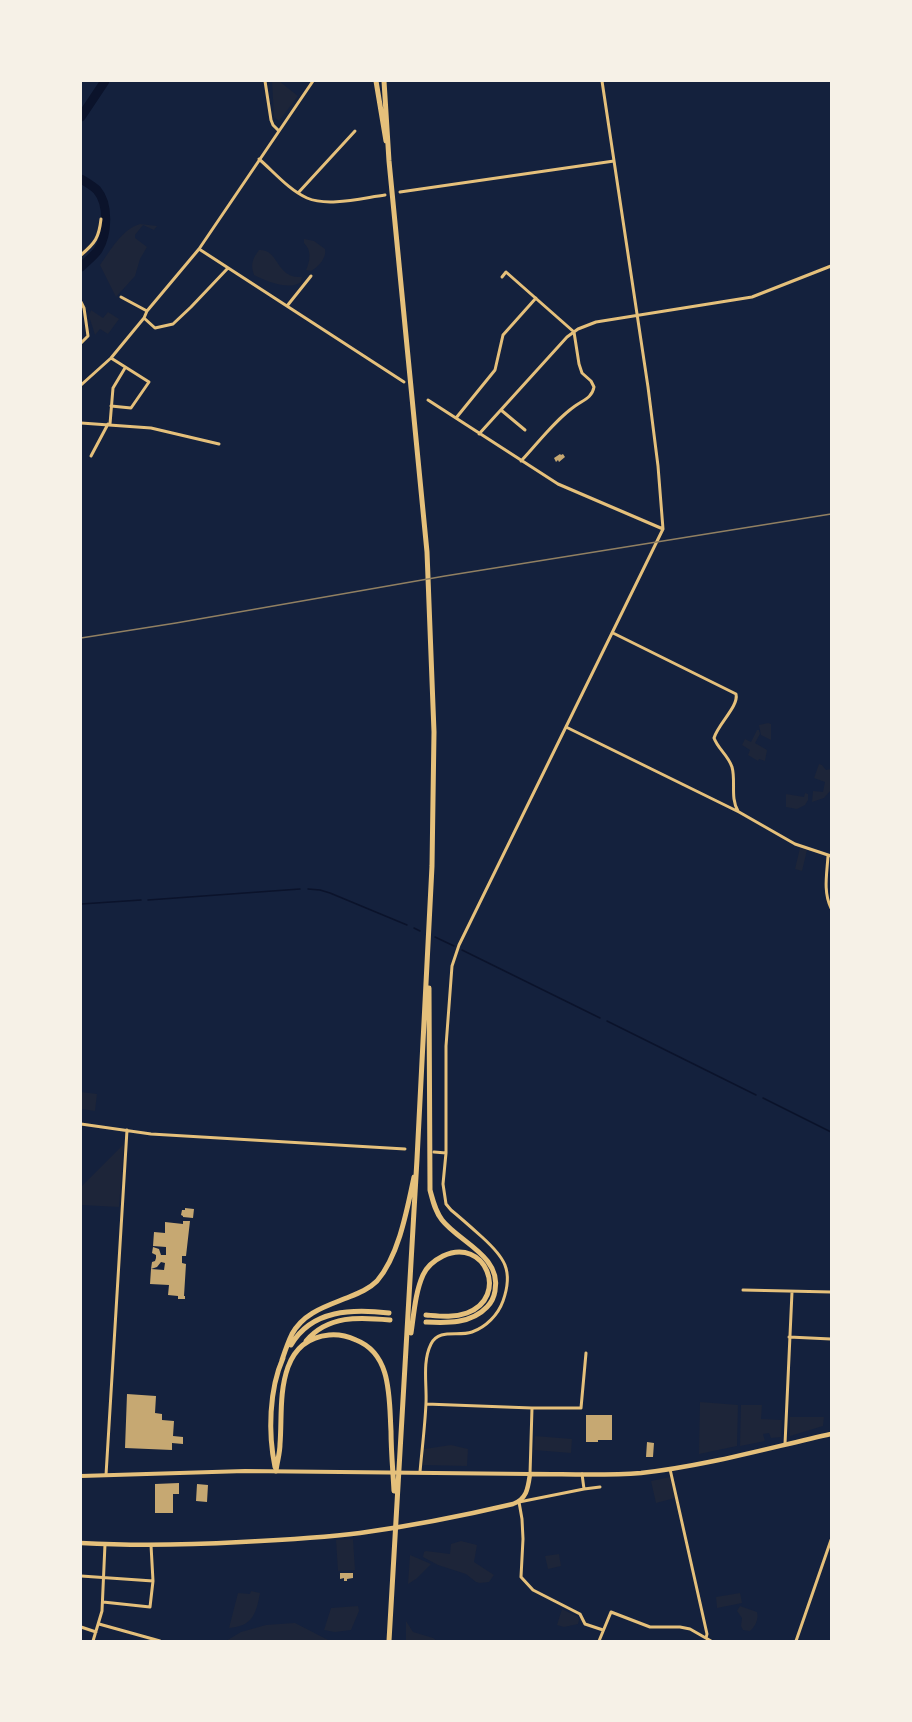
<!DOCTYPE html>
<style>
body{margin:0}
#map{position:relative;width:912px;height:1722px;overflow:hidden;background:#14213d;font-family:Rubik,sans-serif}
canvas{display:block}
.frame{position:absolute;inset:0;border:82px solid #f6f1e7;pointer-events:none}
</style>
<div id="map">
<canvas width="912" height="1722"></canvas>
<div class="frame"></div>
</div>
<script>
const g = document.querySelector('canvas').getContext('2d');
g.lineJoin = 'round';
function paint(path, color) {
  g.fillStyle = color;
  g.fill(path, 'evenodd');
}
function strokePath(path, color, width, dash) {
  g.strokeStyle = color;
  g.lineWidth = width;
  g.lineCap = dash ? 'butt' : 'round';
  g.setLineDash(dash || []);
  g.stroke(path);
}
paint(new Path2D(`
 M272,81h7l19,15 -19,25 -5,-4z
 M140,224l17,2 -3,4 -11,-5 -8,10v3l12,9 -7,12 -5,17 -19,21 -16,-32c10,-14 22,-36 40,-41z
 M304,239l10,2 11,8c2,9 -7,18 -14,22l-5,-1c4,-9 6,-19 -2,-27z
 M259,250c16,-1 17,17 29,24 4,3 9,3 14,3l-1,5c-12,9 -35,-1 -47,-7 -4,-11 -1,-17 5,-25z
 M91,310l12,8 5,-6 11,7 -11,15 -8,-5 -5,6 -6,-19z
 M768,723l3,1v16l-10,-5 -2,-10z
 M757,730h2l1,4 -5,9 12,7 -2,11 -6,-2 -1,2 -10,-6 2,-5 -8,-5 3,-6 6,3z
 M819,764l3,1 4,5 5,-1v21l-7,8 -12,4 1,-11 10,1 2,-10 -11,-4z
 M805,793l3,1v6l-3,5 -8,4 -11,-2v-13l18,3z
 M800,848l7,2 -5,21 -7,-2z
 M81,1092l16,2 -2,17 -14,-2z
 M124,1144l-5,63 -38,-2v-18z
 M700,1402l38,3 -1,41 -38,8z
 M741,1405h21l-1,14 21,1 -1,17 -10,1 -2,-5 -6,1 2,7 -25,5z
 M790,1417h34l-1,9 -33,10z
 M535,1436l37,3 -1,14 -37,-3z
 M451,1445l17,4 -1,17 -44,-1 1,-16z
 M670,1477l5,21 -19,5 -5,-22z
 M353,1539l2,31 -17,1 -2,-31z
 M461,1541l16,4 -3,17 20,13 -5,7 -9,1 -4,-1 -10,-8 -28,-9 -15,-8 1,-5 2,-1 24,3 1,-10z
 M559,1554l2,12 -13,3 -3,-13z
 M410,1555l21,9 -15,15 -8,5z
 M251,1591l9,2c-4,21 -7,33 -31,35l9,-35 12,1z
 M740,1593l2,10 -25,5 -1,-11z
 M358,1606l1,5 -8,19 -16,2 -11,-2 7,-22z
 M740,1606l17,6c2,7 -2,15 -7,19l-7,-1 -2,-4 1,-8 -5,-7z
 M562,1609l16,8 1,3 -1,4 -14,3 -7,-2z
 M406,1621l7,11 20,6 4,3h-31z
 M295,1623l35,18h-104l15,-9 25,-7z`), '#1d2539');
strokePath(new Path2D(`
 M308,889l12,1 10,3 77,32
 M148,900l152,-11
 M81,904l60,-4
 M414,928l6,3
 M435,937l19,9
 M462,950l138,68
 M607,1021l149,74
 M763,1098l68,34`), '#0b132b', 1.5);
strokePath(new Path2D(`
 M81,117l24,-36
 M81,179c5,3 12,7 16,11 12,14 11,44 1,60 -4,6 -11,11 -17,17`), '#0b132b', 9);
paint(new Path2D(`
 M560,454l1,1 2,-1 2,3 -6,5 -1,-2 -2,2 -2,-4z
 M185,1208l9,1 -1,9 -10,-1v-1l-2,-1 1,-5h3z
 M183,1221h7l-4,35h-4v7l4,1 -2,32h1v3h-7v-3l-10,-1 1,-10 -19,-1 1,-15 13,1 1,-7 -4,-1 -4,5 -6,2 1,-7 3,-1 1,-3v-3l-4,-2 1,-6 6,2 2,6h5v-8l-13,-1 1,-14 11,1v-11l18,2z
 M127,1394l29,2 -1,17 7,1v6l12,1 -1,15 10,1v7l-11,-1v7l-47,-2z
 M586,1415h26v25h-14v2h-12z
 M647,1442l7,1 -1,14h-7z
 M179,1483v11h-6v19h-18v-29z
 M197,1484l11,1 -1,17 -11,-1z
 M340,1573h13v5l-6,1v2h-3v-3l-4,1z`), '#c6a872');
strokePath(new Path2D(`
 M265,81l6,39 2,5 5,5
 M259,159c15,13 30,31 48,39 21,9 55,0 78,-3
 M400,192l214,-31
 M298,193l57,-62
 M199,249l205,133
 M81,255c14,-12 18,-17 20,-36
 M502,277l4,-5 68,60 5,32 3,9 9,8 3,6c-2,11 -11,13 -19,19 -21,15 -37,37 -54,55
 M121,297l26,14
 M81,302l3,6 4,28 -7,7
 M287,306l24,-30
 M144,318l11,10 18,-4 18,-17 37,-39
 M81,385l30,-27 33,-40 3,-7 52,-62 114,-168
 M428,400l130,84 105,45
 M111,406l20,2 18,-26 -38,-24
 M501,410l24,20
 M456,418l39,-48 8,-35 33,-37
 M81,423l70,5 68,16
 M110,424l3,-36 12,-20
 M479,434l88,-97 11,-8 18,-7 156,-25 79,-31
 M91,456l17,-32
 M613,633l123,61c3,12 -18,30 -22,44 4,11 14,17 18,29 4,14 -2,31 6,44
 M566,727l173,85 56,32 36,12
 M828,856c-1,17 -5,36 3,52
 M81,1124l70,10 254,15
 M434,1152l12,1
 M743,1290l88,2
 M789,1337l42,2
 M426,1404l106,4h49l5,-55
 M785,1444l7,-152
 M670,1469l37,165 -1,4
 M420,1472c2,-23 5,-46 6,-69 1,-18 -4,-41 5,-59 8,-16 27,-7 41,-12 14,-5 26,-17 31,-31 11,-31 1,-44 -21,-64 -10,-9 -20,-18 -31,-27l-5,-6 -3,-20 3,-31v-107l6,-80 7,-21 204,-416 -5,-63 -10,-79 -46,-306
 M530,1474l2,-66
 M582,1474l2,15 -65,13 3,17 1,20 -2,38 12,13 47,24 5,10 18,6
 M106,1475l21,-345
 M584,1489l16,-2
 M81,1576l72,5
 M103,1602l47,5 3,-26 -2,-36
 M99,1624l61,17
 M81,1627l15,5
 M93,1641l9,-30 3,-67
 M599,1641l12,-29 39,15h30l10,2 21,12
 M796,1641l35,-101`), '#e5c07b', 3);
strokePath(new Path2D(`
 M81,1476l164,-5 285,3`), '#e5c07b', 4);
strokePath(new Path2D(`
 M81,1543c53,3 107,2 160,-1 40,-2 79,-4 119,-9 51,-7 102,-17 153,-29 14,-5 15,-16 17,-30 37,0 74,2 111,-1 64,-7 127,-25 190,-39`), '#e5c07b', 4.5);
strokePath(new Path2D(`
 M376,81l10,60
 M384,81l5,80 38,391 7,180 -2,134 -15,293 -28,482
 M426,1322c21,1 45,2 61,-15 4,-4 7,-10 8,-16 7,-35 -36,-49 -53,-71 -7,-9 -9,-19 -12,-30l-1,-202
 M411,1333c3,-19 4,-40 12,-58 4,-9 12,-15 20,-19 42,-20 67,41 24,57 -14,5 -28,3 -41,2
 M306,1341c22,-26 53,-24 84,-21
 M291,1345c21,-36 62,-36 98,-32
 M282,1360c3,-9 6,-18 10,-26 12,-22 35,-28 57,-37 10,-4 20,-8 28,-16 22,-26 30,-71 37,-104
 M275,1467c-7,-34 -6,-77 8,-109
 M276,1471c1,-9 4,-18 4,-27 2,-25 -1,-52 8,-77 7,-19 21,-30 41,-32 9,-1 18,1 27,5 36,14 33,58 35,91 0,20 2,40 3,60`), '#e5c07b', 5);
strokePath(new Path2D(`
 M81,638l95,-15 269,-47 386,-62`), '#918062', 1.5);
</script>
